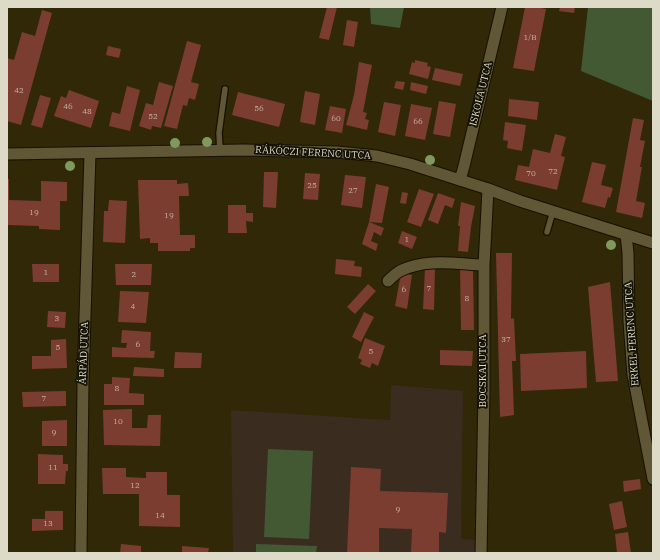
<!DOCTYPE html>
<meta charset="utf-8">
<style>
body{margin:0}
#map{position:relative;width:660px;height:560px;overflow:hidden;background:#302807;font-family:"IBM Plex Serif",serif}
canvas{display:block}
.frame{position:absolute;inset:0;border:8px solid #dedac8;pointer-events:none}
</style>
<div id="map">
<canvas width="660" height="560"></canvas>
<div class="frame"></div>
</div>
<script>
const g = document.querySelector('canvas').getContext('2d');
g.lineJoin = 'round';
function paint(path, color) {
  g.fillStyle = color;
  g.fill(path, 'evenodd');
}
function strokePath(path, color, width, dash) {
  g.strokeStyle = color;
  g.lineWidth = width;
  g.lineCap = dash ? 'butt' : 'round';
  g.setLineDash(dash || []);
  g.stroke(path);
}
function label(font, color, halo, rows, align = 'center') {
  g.font = font + ' "IBM Plex Serif",serif';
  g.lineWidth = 3.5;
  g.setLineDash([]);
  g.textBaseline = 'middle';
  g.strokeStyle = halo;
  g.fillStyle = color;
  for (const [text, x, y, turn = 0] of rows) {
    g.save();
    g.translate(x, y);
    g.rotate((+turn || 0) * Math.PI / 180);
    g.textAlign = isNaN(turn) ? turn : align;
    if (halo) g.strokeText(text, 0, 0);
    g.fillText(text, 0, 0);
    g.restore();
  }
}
paint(new Path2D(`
 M391,385l72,6 -2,148 14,1v13h-242l-2,-143 159,10z`), '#3b2c20');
paint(new Path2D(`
 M370,7h34l-4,21 -29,-4z
 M588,7h65v94l-72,-30z
 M268,449l45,2 -4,88 -45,-2z
 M256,544l61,2 -1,7h-60z`), '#425934');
paint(new Path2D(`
 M327,7h10l-8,33 -10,-2z
 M525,7h11l10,2 -12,62 -21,-3z
 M560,7h15l-1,6 -15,-2z
 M42,10l10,3 -31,112 -14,-4v-63l7,2 8,-28 13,4z
 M347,20l11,2 -4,25 -11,-2z
 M187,41l14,4 -10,37 8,2 -4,16 -6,-2 -2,8 -4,-1 -6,24 -13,-3z
 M108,46l13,3 -2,9 -13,-3z
 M415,60l13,3 -1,3 4,1 -3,12 -19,-5 3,-12 3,1z
 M359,62l13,3 -9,47 4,1 -2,6 4,1 -2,10 -21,-5 8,-30z
 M435,68l28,6 -3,12 -28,-6z
 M396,81l9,1 -2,8 -9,-2z
 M159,82l14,4 -12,42 -9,-2 -1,4 -12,-4 7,-23 7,2z
 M411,82l17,4 -2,8 -16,-4z
 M127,86l13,4 -10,41 -21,-5 3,-14 8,2z
 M69,90l30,11 -8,27 -37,-12 7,-20 5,2z
 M305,91l15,3 -5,31 -15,-3z
 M238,92l47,12 -6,23 -47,-12z
 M40,95l11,3 -9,30 -11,-3z
 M509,99l30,3 -2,18 -29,-4z
 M439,101l17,3 -6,33 -17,-3z
 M384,102l17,3 -6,31 -17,-4z
 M411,104l21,4 -7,32 -20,-4z
 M330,106l16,3 -4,24 -17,-3z
 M633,118l11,2 -4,20 5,1 -5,26h2l-6,34 9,2 -3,15 -26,-6z
 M505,122l21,3 -4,26 -15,-3 1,-7 -5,-1z
 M555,134l11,3 -5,19 4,1 -8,33 -42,-10 3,-15 11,2 4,-18 17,4z
 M592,162l14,3 -5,20 12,3 -3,10 -2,-1 -3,11 -23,-6z
 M264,172h14l-2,36 -13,-1z
 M305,173l15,1 -2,26 -15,-1z
 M345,175l21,2 -4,31 -21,-3z
 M7,179h2v21l32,1v-20l26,1v19h-7v29l-21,-1v-3l-32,-1z
 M138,180h39v4l11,-1 1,13h-10l1,39h15v13h-5v3h-32v-8h-8v-5l-10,1z
 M376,184l13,3 -7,36 -13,-1z
 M419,189l15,5 -13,33 -14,-5z
 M402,192l6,1 -2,11 -6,-1z
 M438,193l17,6 -3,9 -7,-3 -7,19 -10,-4z
 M109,200l18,1 -2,42 -22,-1 1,-31h4z
 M461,202l14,4 -4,21 -3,25 -10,-1 2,-25h-2z
 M228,205h18v8h7v9l-7,-1 1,12h-19z
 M369,222l15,6 -3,8 -7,-4 -3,9 7,3 -2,7 -14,-7z
 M402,231l15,6 -5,12 -14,-6z
 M496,253h16l-1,66 3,-1 2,43h-4l2,54 -14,2z
 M336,259l19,2 -1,5 8,1 -1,10 -26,-3z
 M32,264h27v18h-26z
 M115,264h37l-1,21h-35z
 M460,267h13l1,63h-13z
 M425,268h10l-1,42 -11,-1z
 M401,273l11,2 -5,34 -12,-3z
 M610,282l8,99 -22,1 -8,-95z
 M368,284l8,7 -21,23 -8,-7z
 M120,291l29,1 -3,31 -28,-1z
 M48,311l18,1 -1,16 -18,-1z
 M364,312l10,5 -13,25 -9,-5z
 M122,330l29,2 -1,19h5l-1,7 -42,-1v-10l14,1 1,-5h-6z
 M365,338l20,8 -7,20 -6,-3 -2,5 -10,-4 2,-4 -4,-2z
 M66,339l1,29 -35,1v-13h19v-16z
 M440,350l33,1 -1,15 -32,-1z
 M586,351l1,37 -66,3 -1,-37z
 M175,352l27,1 -1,15h-27z
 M134,367l30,2v8l-31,-1z
 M112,377l18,1 -1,15 15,1v11h-40v-21h8z
 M66,391v15l-43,1 -1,-15z
 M132,409v19h15l1,-13h13l-1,31 -56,-1 -1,-35z
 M67,420v26h-25v-25z
 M38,454l25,1v9h5v7h-2l-1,13h-27z
 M351,467l30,2 -1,22 68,2 -2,40 -7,-1v21h-28l1,-24 -33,-1v25h-32z
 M102,468h24v9l20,1v-6h21v23h13v32l-41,-1v-32h-36z
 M640,479l1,10 -17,3 -1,-11z
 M622,501l5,26 -13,3 -5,-26z
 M45,511h18v19l-31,1v-12h13z
 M628,532l3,21h-14l-2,-19z
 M121,544l20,2v7h-21z
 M182,546l27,2 -1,5h-26z`), '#7b3d2f');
const service = new Path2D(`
 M220,151l-1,-18 6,-44
 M547,232l6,-21`);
const minor = new Path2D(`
 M460,180l4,-14 38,-159
 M626,235l2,18 1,68 4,54 20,104
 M388,281c4,-4 7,-7 12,-10 26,-13 56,-7 84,-6
 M81,553l2,-171 7,-229
 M481,553l3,-162v-126l4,-76`);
const secondary = new Path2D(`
 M7,154l236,-4 94,2 40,4 33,8 78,25 32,12 133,42`);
strokePath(service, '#171000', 8);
strokePath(minor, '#171000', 13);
strokePath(secondary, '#171000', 13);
strokePath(service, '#605736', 5.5);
strokePath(minor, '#605736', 11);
strokePath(secondary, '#605736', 11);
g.fillStyle = '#80995d';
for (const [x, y] of [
 [207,142],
 [175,143],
 [430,160],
 [70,166],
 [611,245]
]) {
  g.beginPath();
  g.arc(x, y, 5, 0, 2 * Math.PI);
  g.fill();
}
label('8px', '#c5b3a2', null, [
 ["1/B",530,38],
 ["42",19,91],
 ["46",68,107],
 ["56",259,109],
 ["48",87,112],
 ["52",153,117],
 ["60",336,119],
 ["66",418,122],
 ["72",553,172],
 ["70",531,174],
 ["25",312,186],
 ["27",353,191],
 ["19",34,213],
 ["19",169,216],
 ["1",407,240],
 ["1",46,273],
 ["2",134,275],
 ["7",429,289],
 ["6",404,290],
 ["8",467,299],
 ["4",133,307],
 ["3",57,319],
 ["37",506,340],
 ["6",138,345],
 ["5",58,348],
 ["5",371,352],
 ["8",117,389],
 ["7",44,399],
 ["10",118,422],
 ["9",54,433],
 ["11",53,468],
 ["12",135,486],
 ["9",398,510],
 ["14",160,516],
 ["13",48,524]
]);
label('10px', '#dedac8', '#141105', [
 ["ISKOLA UTCA",481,94,-76],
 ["RÁKÓCZI FERENC UTCA",313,153,3],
 ["ERKEL FERENC UTCA",632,334,-94],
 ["ÁRPÁD UTCA",84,353,-88],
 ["BOCSKAI UTCA",483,371,-90]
]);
</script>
